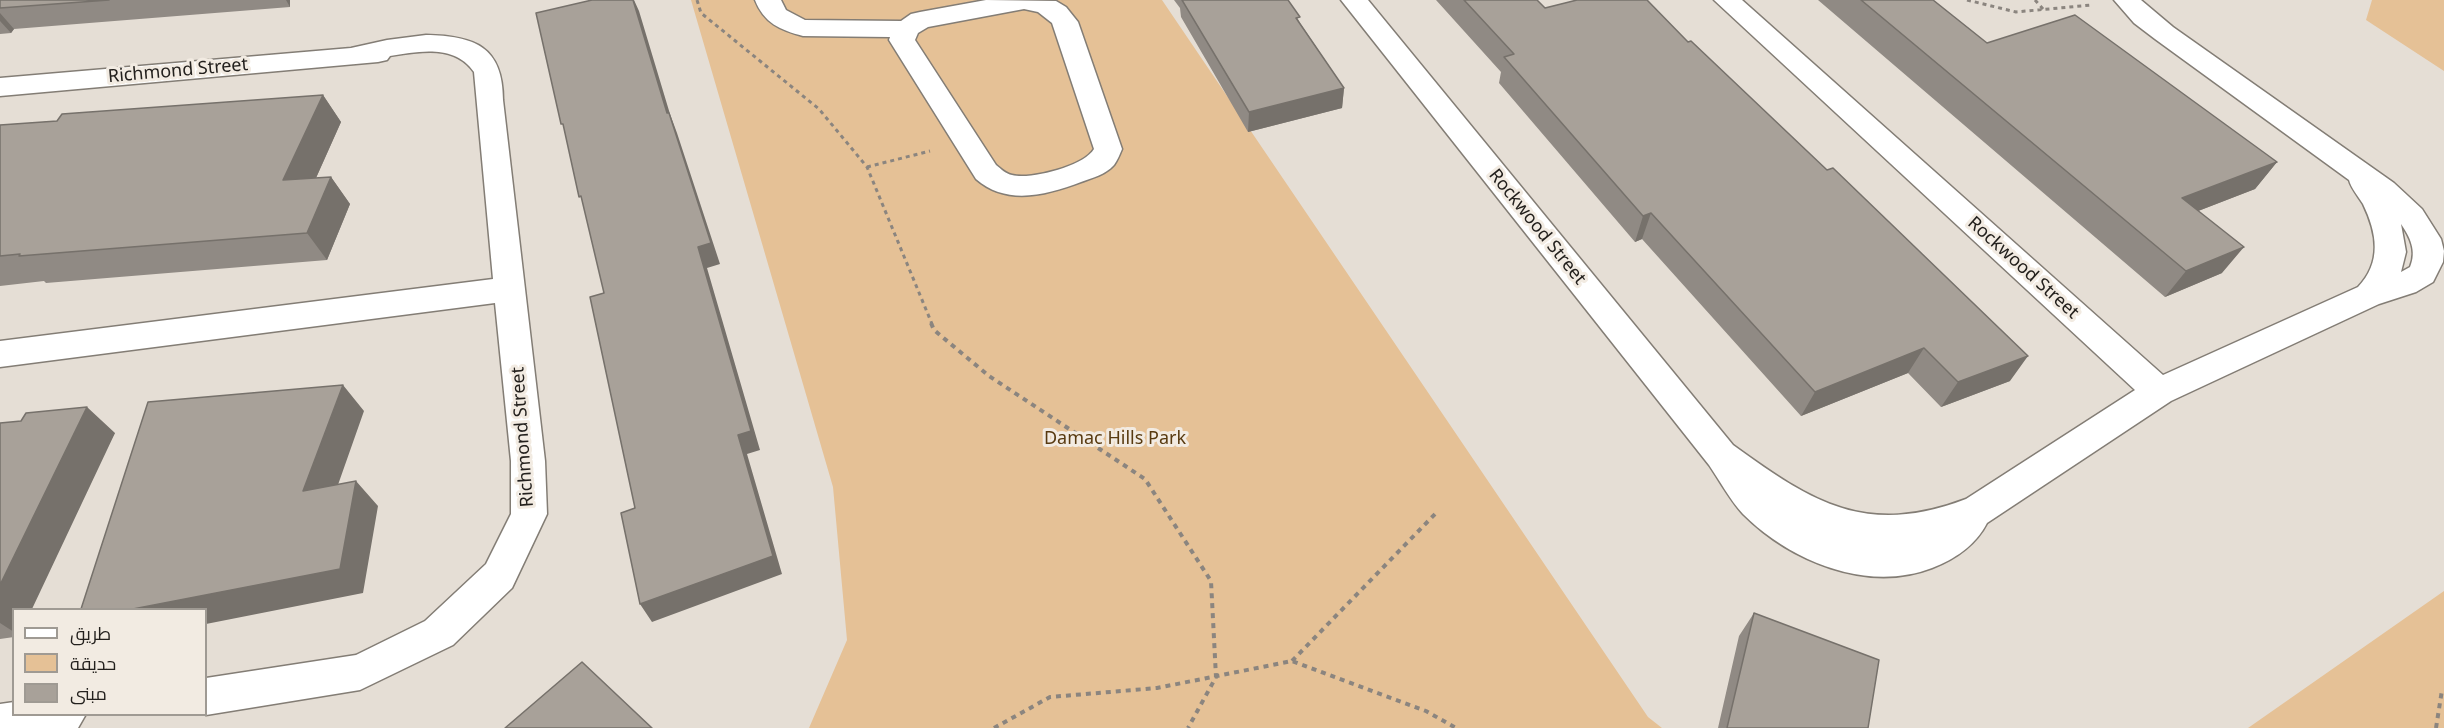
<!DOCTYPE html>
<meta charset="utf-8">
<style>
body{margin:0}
#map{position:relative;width:2444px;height:728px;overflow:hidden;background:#e5ded5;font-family:"Noto Sans",Cairo,sans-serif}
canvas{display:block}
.legend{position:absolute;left:12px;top:608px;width:195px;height:108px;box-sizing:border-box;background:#f2ebe2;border:2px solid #9f9a93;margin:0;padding:8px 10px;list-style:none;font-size:18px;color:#23201d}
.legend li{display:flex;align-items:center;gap:12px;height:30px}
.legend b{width:30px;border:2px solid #9f9a93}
</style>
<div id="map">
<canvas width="2444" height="728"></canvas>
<ul class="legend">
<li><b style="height:8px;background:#fff"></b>طريق</li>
<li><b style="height:16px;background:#e5c196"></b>حديقة</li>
<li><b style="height:16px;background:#a8a199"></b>مبنى</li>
</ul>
</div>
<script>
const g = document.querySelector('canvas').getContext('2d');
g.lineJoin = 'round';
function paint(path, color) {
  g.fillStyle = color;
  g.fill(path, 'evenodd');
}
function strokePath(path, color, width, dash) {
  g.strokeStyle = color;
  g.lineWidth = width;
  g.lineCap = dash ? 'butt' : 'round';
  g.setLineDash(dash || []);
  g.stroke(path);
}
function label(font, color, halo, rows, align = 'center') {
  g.font = font + ' "Noto Sans",sans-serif';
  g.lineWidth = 6;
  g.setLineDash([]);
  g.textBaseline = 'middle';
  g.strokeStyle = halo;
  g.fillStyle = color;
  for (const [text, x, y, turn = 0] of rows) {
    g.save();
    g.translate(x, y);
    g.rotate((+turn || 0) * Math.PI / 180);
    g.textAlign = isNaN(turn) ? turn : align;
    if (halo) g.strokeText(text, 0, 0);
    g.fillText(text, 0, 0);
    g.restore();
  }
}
paint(new Path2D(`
 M691,0h471l486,717 14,11h-853l38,-88 -14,-153z
 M2372,0h72v71l-78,-51z
 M2444,591v137h-196z`), '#e5c196');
const minor = new Path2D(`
 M755,0h26l5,10 19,10 96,1 10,-7 9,-2 66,-12 70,1 10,6 12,15 44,127c-2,5 -5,12 -8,16 -9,10 -22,13 -33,17 -35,13 -74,24 -105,-3l-87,-139 1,-3 -87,-1c-23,-6 -39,-13 -48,-36zM1024,9l14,3 14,11 42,126c-10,17 -63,31 -82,26 -6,-1 -11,-6 -16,-10l-81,-125 3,-7 10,-6z
 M1341,0h27l365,445c80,58 133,92 233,54l169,-109 -421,-390h28l421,375 195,-88c24,-25 19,-54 5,-83 -5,-8 -12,-16 -14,-24l-194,-141 -21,-16 -20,-23h27l32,27 221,156 28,26 19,30 3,12 -1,11 -10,20 -17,10 -37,12 -208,97 -184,122c-12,23 -32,36 -55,45 -65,25 -142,-7 -189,-54 -13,-14 -23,-33 -34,-49zM2401,224c9,13 16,27 9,43l-9,5 5,-20z
 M426,35c48,1 77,11 77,65l42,361 2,53 -35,74 -59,57 -93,45 -154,25v-37l150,-23 69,-34 61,-57 25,-50v-53l-16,-158 -495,64v-26l493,-62 -19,-207c-19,-28 -55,-21 -84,-16l-3,4 -9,2 -378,34v-18l351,-30 36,-8z
 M14,702v12h72l-8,14h-78v-24z`);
strokePath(minor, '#837d75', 3);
strokePath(new Path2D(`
 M697,0l4,13 118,96 48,58 65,157
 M1967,0l49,12 75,-7
 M2035,0l9,10
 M867,167l63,-16`), '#8b857f', 3, [4, 4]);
strokePath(new Path2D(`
 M931,323l3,7 55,46 156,103 66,102 5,96 -28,51
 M1292,661l146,-150
 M994,728l56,-31 107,-9 135,-27 134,50 30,17
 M2436,728l6,-38`), '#8b857f', 4, [5, 5]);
paint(minor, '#fff');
paint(new Path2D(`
 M0,0h290v7l-276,22 -3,4 -11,1z
 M1174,0h114l12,23 44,65 -2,20 -94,24 -67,-115 -1,-9z
 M1436,0h101l8,8 465,373 -69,26 -33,-34 -107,43 -159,-177 -7,3 -136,-159 2,-11z
 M1818,0h115l54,43 290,119 -22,27 -57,22 24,62 -57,24z
 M323,95l18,27 -25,56 15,-1 19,27 -23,56 -281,23 -2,-2 -44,5v-161l57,-4z
 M0,423l115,10 -101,176v28l-14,2z
 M1754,613l114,115h-150l21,-92z`), '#908a84');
paint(new Path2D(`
 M286,0h4v7z
 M633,0h1l5,11 31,103 7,19 43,131 -13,4 53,182 -13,4 35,120 -130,48 -12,-18 98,-169 -40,-188z
 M0,13l14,16 -3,4 -11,-12z
 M1344,88l-2,20 -94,24 1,-20z
 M323,95l18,27 -38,85 -20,-27z
 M2277,162l-22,27 -93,36 20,-27z
 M331,177l19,27 -23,56 -20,-27z
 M1651,213l-9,26 -7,3 8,-26z
 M2244,247l-22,26 -57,24 21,-26z
 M1924,348l-16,25 -107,43 14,-24z
 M2028,356l-18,25 -69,26 17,-25z
 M343,385l21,26 -37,105 -24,-25z
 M87,407l28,26 -83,176h-18v23l-14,-9v-38z
 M356,481l22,25 -15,87 -157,31v-15h-73z`), '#76716b');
const building = new Path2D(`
 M0,0h109l-109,8z
 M592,0h41l34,113h2l42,130 -13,4 53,184 -13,4 35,121 -133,48 -19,-91 14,-5 -45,-211 14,-4 -23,-97 -2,1 -16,-73h-2l-25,-111z
 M1182,0h106l12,17 -4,1 48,70 -95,24z
 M1464,0h73l8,8 32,-8h70l41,42 3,-1 136,129 6,-2 195,188 -70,26 -34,-34 -109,44 -164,-179 -8,3 -139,-159 10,-3z
 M1861,0h72l54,43 88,-28 202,147 -95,36 62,49 -58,24z
 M323,95l-40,85 48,-3 -24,56 -288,23 1,-2 -20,2v-131l57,-4 5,-7z
 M343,385l-40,106 53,-10 -16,88 -207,40h-52l67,-207z
 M87,407l-87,178v-162l21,-2 5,-8z
 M1754,613l125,47 -11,68h-141z
 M582,662l70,66h-147z`);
paint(building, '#a8a199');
strokePath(building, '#76716b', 1.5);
label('18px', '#23201d', '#f2ebe2', [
 ["Richmond Street",178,71,-5],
 ["Rockwood Street",1537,227,51],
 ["Rockwood Street",2023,268,42],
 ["Richmond Street",523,437,-94]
]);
label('18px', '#583a10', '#f2ebe2', [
 ["Damac Hills Park",1115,439]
]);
</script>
